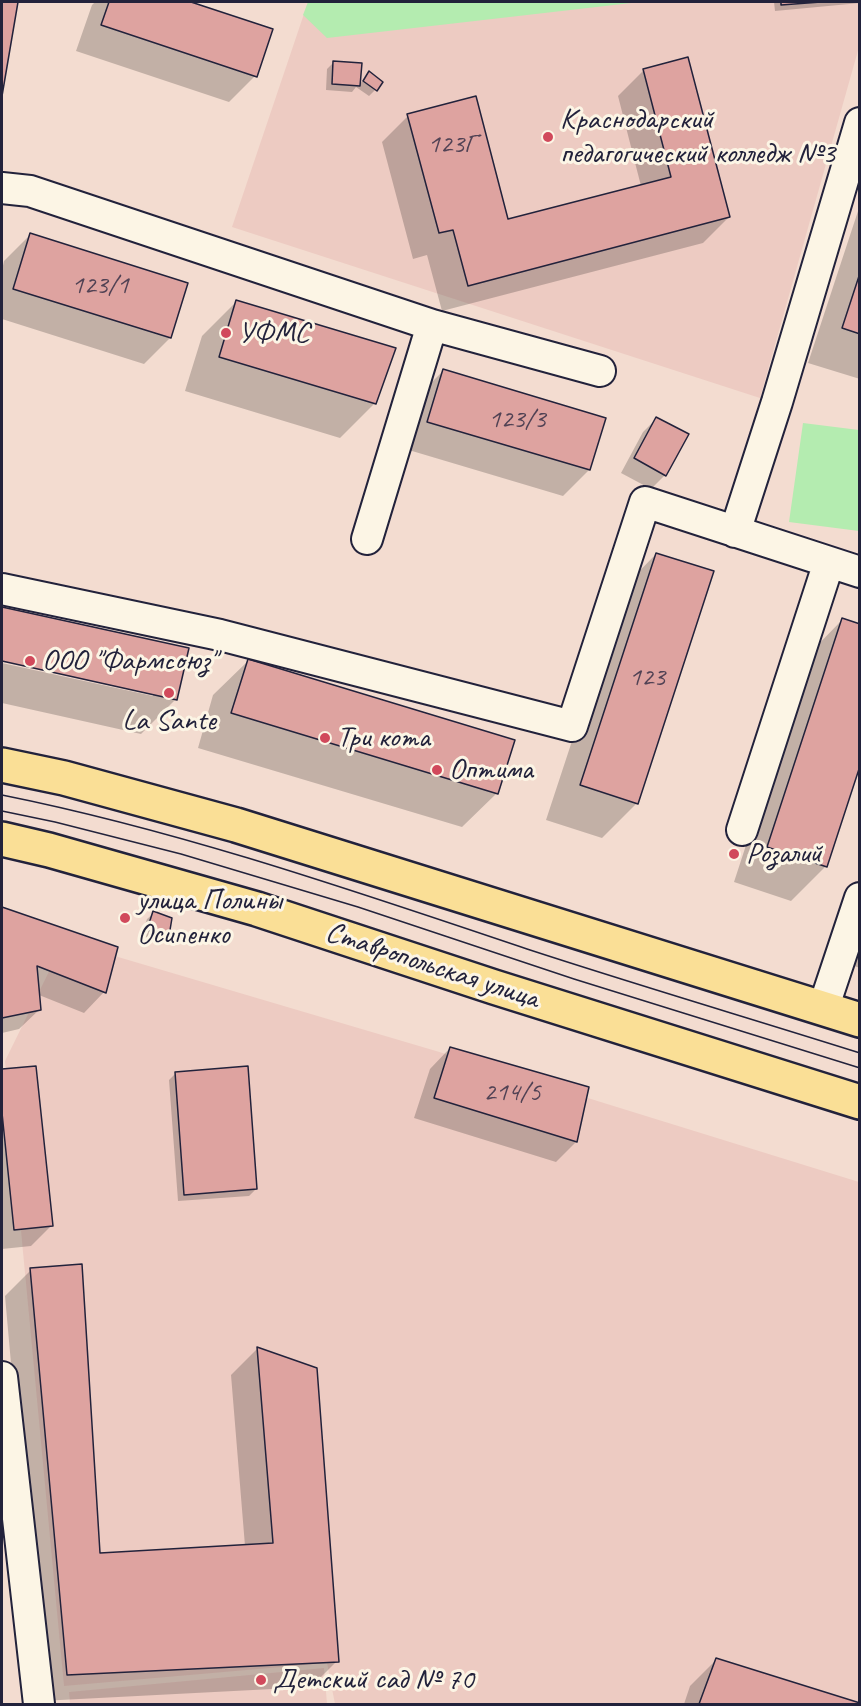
<!DOCTYPE html>
<meta charset="utf-8">
<style>
body{margin:0}
#map{position:relative;width:861px;height:1706px;overflow:hidden;background:#f3dcd0;font-family:Caveat,sans-serif}
canvas{display:block}
.frame{position:absolute;inset:0;border:3px solid #22223b;pointer-events:none}
</style>
<div id="map">
<canvas width="861" height="1706"></canvas>
<div class="frame"></div>
</div>
<script>
const g = document.querySelector('canvas').getContext('2d');
g.lineJoin = 'round';
function paint(path, color) {
  g.fillStyle = color;
  g.fill(path, 'evenodd');
}
function strokePath(path, color, width, dash) {
  g.strokeStyle = color;
  g.lineWidth = width;
  g.lineCap = dash ? 'butt' : 'round';
  g.setLineDash(dash || []);
  g.stroke(path);
}
function label(font, color, halo, rows, align = 'center') {
  g.font = font + ' Caveat,sans-serif';
  g.lineWidth = 6;
  g.setLineDash([]);
  g.textBaseline = 'middle';
  g.strokeStyle = halo;
  g.fillStyle = color;
  for (const [text, x, y, turn = 0] of rows) {
    g.save();
    g.translate(x, y);
    g.rotate((+turn || 0) * Math.PI / 180);
    g.textAlign = isNaN(turn) ? turn : align;
    if (halo) g.strokeText(text, 0, 0);
    g.fillText(text, 0, 0);
    g.restore();
  }
}
paint(new Path2D(`
 M308,2h473v3l40,-3h38v45l-99,351 -528,-171z
 M64,941l372,110 423,131v522h-524l-8,-41 -263,23 -59,-625z
 M324,1668l3,36h-257l-1,-12z`), '#edcbc2');
paint(new Path2D(`
 M308,2h332l-313,36 -24,-23z
 M803,423l56,7v101l-70,-9z`), '#b4ecb0');
paint(new Path2D(`
 M2,2h14l-14,85z
 M95,2h91l85,28 -16,46 -26,26 -153,-51 16,-46z
 M774,2h86v1l-85,8z
 M334,62l26,2 -2,22 12,-13 5,17 -6,6 -13,-9 -4,5 -26,-2 1,-21z
 M644,70l85,147 -26,26 -261,68 -15,-56 -14,4 -31,-117 26,-26 99,105 134,-35 -23,-90z
 M860,205v174l-52,-16z
 M30,235l140,103 -26,26 -142,-45v-49l2,-9z
 M236,302l139,101 -35,35 -155,-47 17,-55z
 M444,370l160,49 -15,51 -26,26 -161,-48 16,-52z
 M657,418l8,57 -14,14 -30,-16 22,-41z
 M656,554l-19,249 -35,35 -56,-18 76,-231z
 M2,608l185,41 -11,50 -35,35 -139,-31v-40l151,33v-3l-151,-33z
 M842,620l-16,246 -35,35 -57,-19 74,-227z
 M248,661l249,132 -35,34 -264,-79 15,-53z
 M2,909l114,39 -12,44 -20,21 -45,-18 1,14 -21,20 -17,4z
 M154,913l14,23 -7,6 -20,-6 6,-17z
 M860,918v50l-15,-5z
 M450,1048l126,94 -20,20 -142,-44 16,-49z
 M35,1068l17,157 -21,21 -29,3v-178z
 M176,1073l80,116 -7,7 -71,5 -9,-121z
 M31,1270l67,284 147,-8 -14,-171 26,-26 59,20 21,292 -26,26 -270,14 -36,-405z
 M716,1660l143,44h-175l6,-18z`), '#0003');
const building = new Path2D(`
 M2,2h16l-16,94z
 M109,2h82l82,27 -16,48 -156,-52z
 M781,2h40l-40,3z
 M688,57l42,160 -262,69 -15,-56 -14,3 -32,-119 69,-18 32,123 163,-42 -28,-108z
 M333,61l29,2 -2,23 -28,-2z
 M369,71l14,11 -6,9 -14,-10z
 M30,233l158,50 -17,55 -158,-49z
 M860,273v61l-18,-6z
 M236,300l160,48 -20,56 -157,-47z
 M443,369l163,49 -16,52 -163,-48z
 M656,417l33,17 -23,42 -32,-18z
 M656,553l58,18 -76,233 -58,-19z
 M2,607l187,41 -12,52 -175,-39z
 M842,618l18,6v142l-33,101 -60,-20z
 M248,659l267,81 -17,54 -267,-81z
 M2,907l116,40 -12,46 -69,-27 4,44 -39,8z
 M153,911l19,7 -3,18 -22,-6z
 M450,1047l139,40 -12,55 -143,-44z
 M36,1066l17,160 -39,4 -12,-117v-44z
 M248,1066l9,123 -73,6 -9,-123z
 M82,1264l18,289 173,-10 -16,-196 60,21 22,294 -272,13 -37,-407z
 M716,1658l144,45v1h-161z`);
paint(building, '#dea3a0');
strokePath(building, '#22223b', 1.5);
const minor = new Path2D(`
 M2,188l28,3 402,134 168,46
 M735,532l42,-130 83,-279
 M367,539l65,-214
 M2,589l218,46 352,91 73,-224 215,70
 M742,830l87,-268
 M823,1009l37,-111
 M2,1377l37,327`);
const major = new Path2D(`
 M2,765l62,13 172,47 624,195
 M2,839l47,11 208,59 237,78 366,115`);
strokePath(minor, '#22223b', 34);
strokePath(major, '#22223b', 38);
strokePath(minor, '#fcf5e5', 30);
strokePath(major, '#fadf96', 33);
strokePath(new Path2D(`
 M2,795c179,36 352,96 525,154 110,36 222,69 333,104
 M2,811l53,11 126,32 177,53 216,72 286,89`), '#22223b', 1.5);
for (const [x, y, r, color] of [
 [548,137,6,"#d1495b"],
 [226,333,6,"#d1495b"],
 [30,661,6,"#d1495b"],
 [169,693,6,"#d1495b"],
 [325,738,6,"#d1495b"],
 [437,770,6,"#d1495b"],
 [734,854,6,"#d1495b"],
 [125,918,6,"#d1495b"],
 [261,1680,6,"#d1495b"]
]) {
  const dot = new Path2D();
  dot.arc(x, y, r, 0, 2 * Math.PI);
  g.fillStyle = color;
  g.fill(dot);
  strokePath(dot, '#fcf5e5', 2);
}
label('27px', '#514254', null, [
 ["123Г",452,145],
 ["123/1",100,286],
 ["123/3",517,420],
 ["123",647,678],
 ["214/5",512,1093]
]);
label('30px', '#22223b', '#fcf5e5', [
 ["Краснодарский",560,120],
 ["педагогический колледж №3",560,154],
 ["УФМС",238,333],
 ["ООО \"Фармсоюз\"",42,661],
 ["La Sante",169,721,"center"],
 ["Три кота",337,738],
 ["Оптима",449,770],
 ["Розалий",746,854],
 ["улица Полины",137,901],
 ["Осипенко",137,935],
 ["Детский сад № 70",273,1680]
], 'left');
label('30px', '#22223b', '#fcf5e5', [
 ["Ставропольская улица",432,966,18]
]);
</script>
